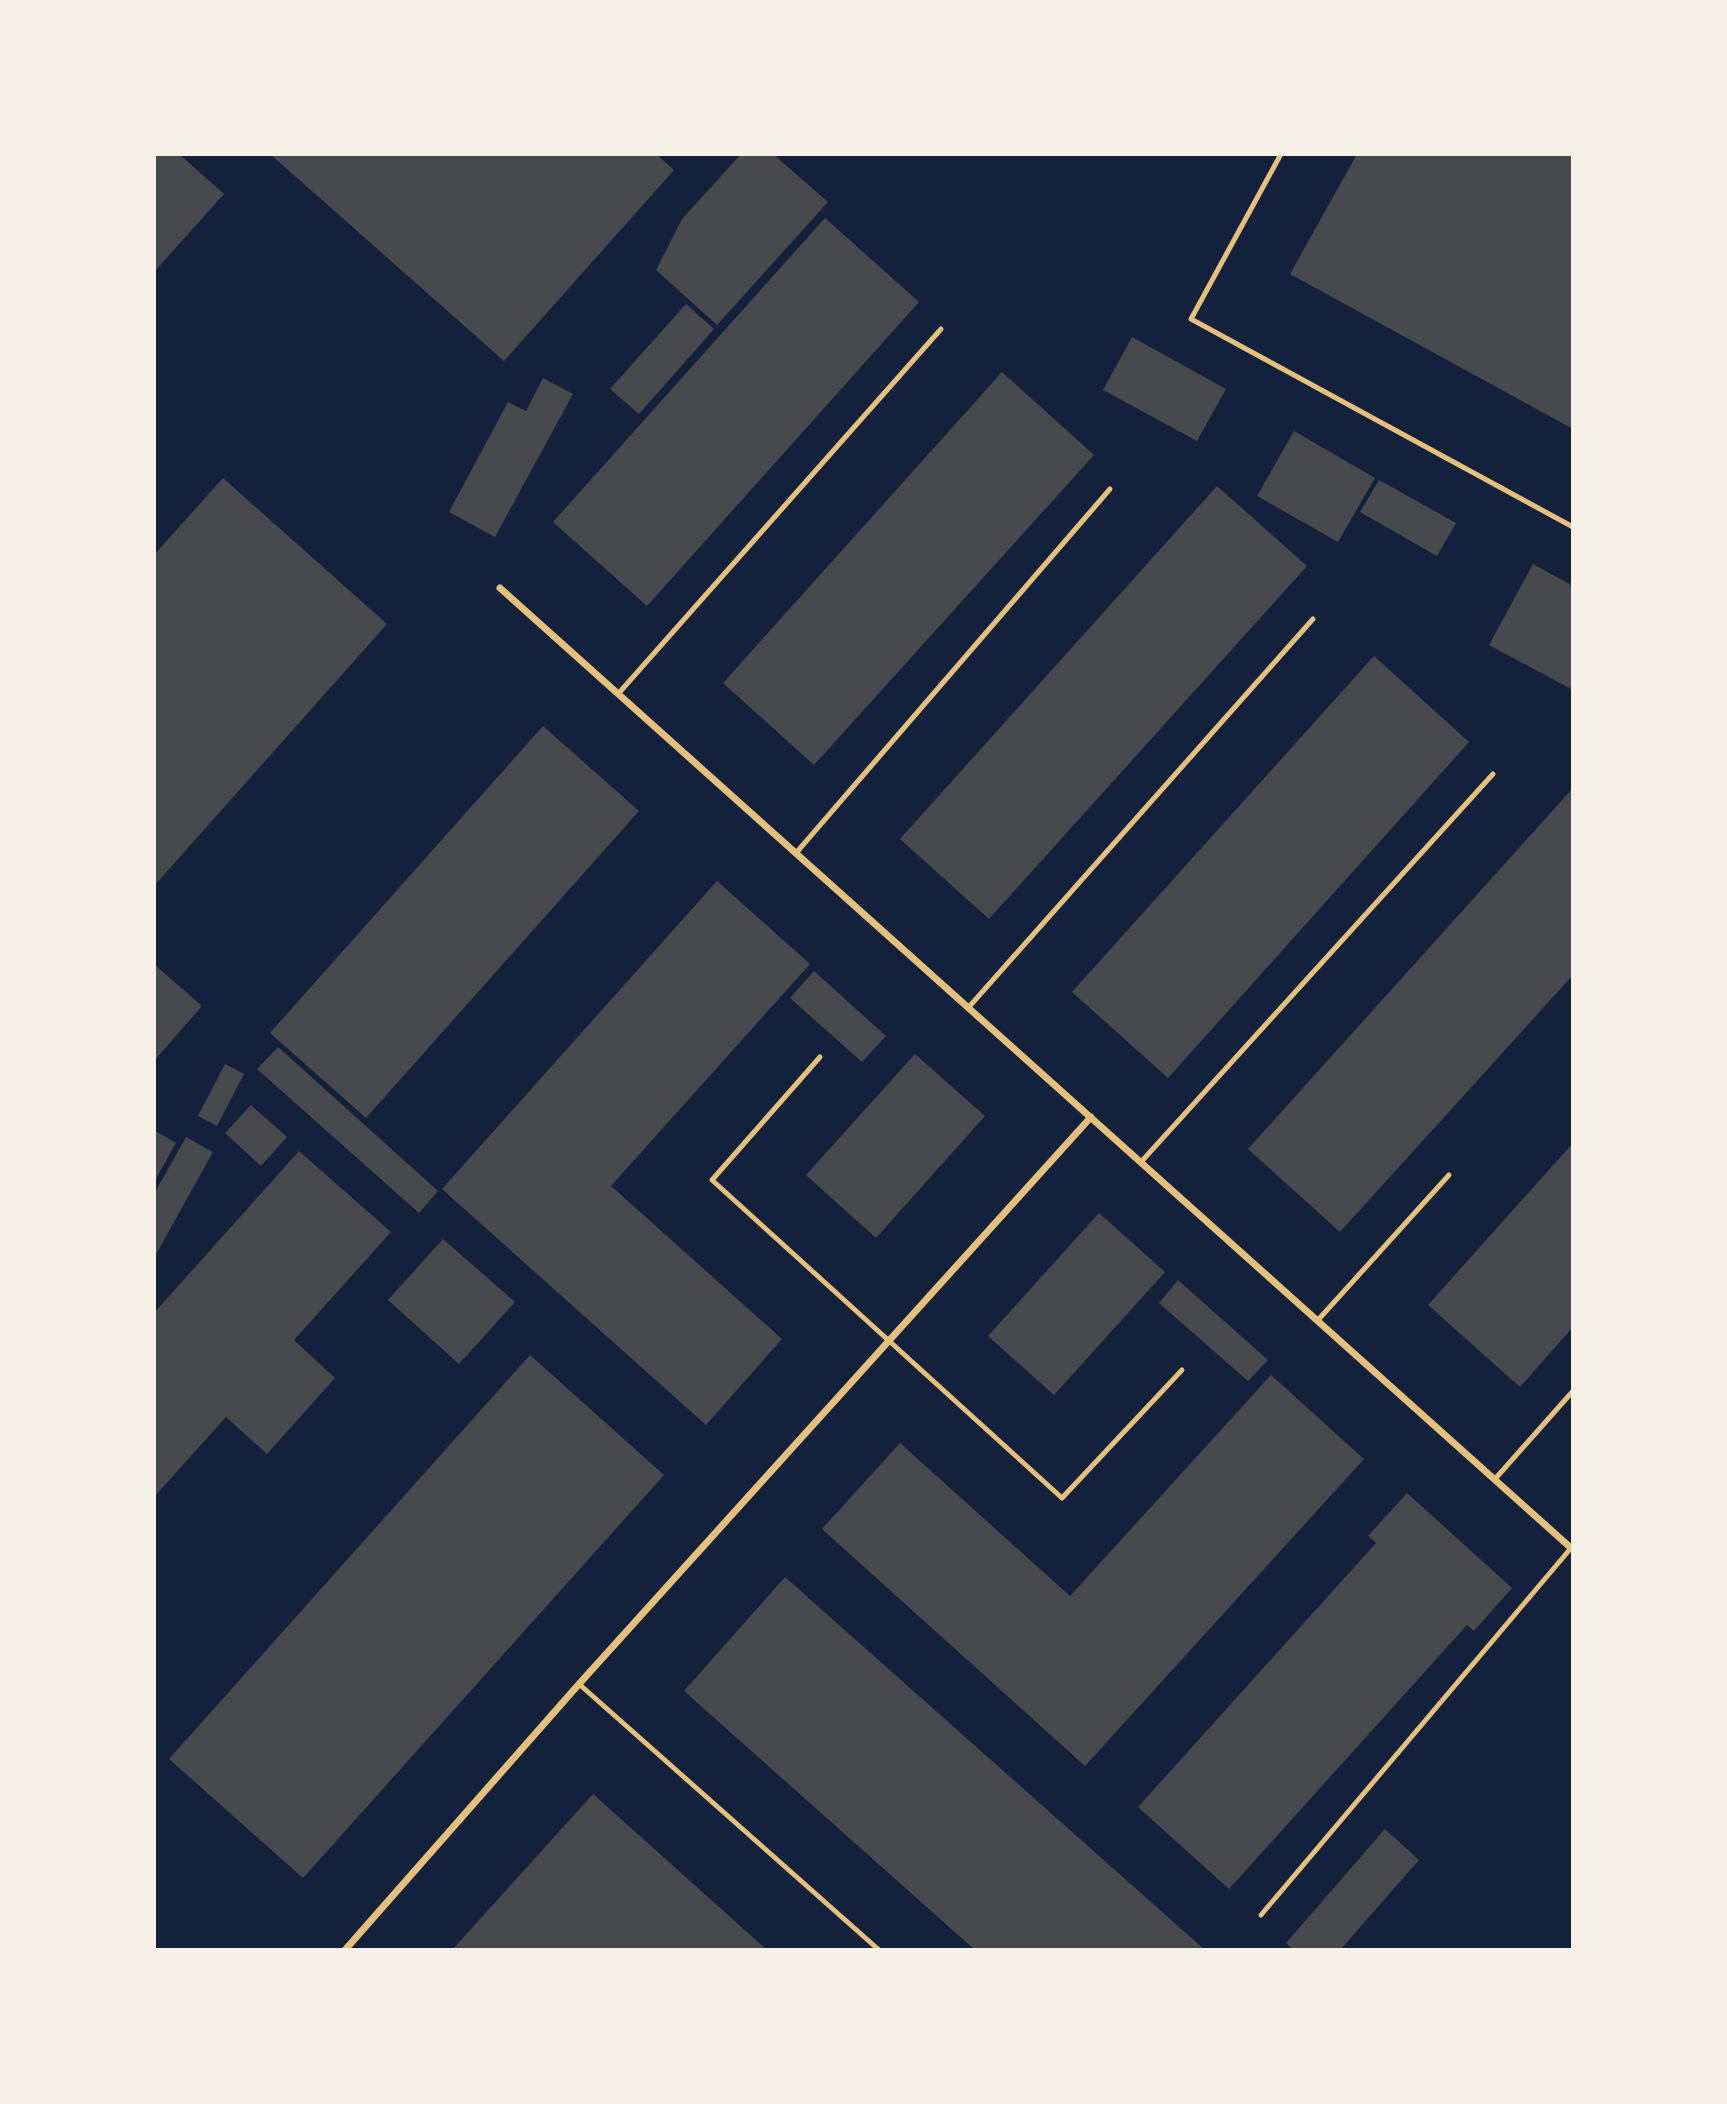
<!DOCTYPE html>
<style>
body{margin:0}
#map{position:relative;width:1727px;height:2104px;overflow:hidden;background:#14213d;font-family:Rubik,sans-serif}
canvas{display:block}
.frame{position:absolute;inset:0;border:156px solid #f6f1e7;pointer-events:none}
</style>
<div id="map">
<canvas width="1727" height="2104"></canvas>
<div class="frame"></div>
</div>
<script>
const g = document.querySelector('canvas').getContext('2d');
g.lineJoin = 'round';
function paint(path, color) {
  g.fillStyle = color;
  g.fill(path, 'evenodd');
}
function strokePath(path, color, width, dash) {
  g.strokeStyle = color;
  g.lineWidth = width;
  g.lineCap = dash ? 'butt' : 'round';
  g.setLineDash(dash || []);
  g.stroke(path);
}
paint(new Path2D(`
 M154,154h25l45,40 -70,78z
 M270,154h386l18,16 -170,191z
 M741,154h32l55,48 -111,123 -61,-55 26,-51z
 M1357,154h216v275l-283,-155z
 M825,218l94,84 -272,304 -94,-84z
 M686,304l28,25 -75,85 -29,-25z
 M1132,337l94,52 -29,52 -94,-51z
 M1002,372l92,83 -280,310 -91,-82z
 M543,378l30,16 -78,143 -46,-25 59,-110 18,9z
 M1294,431l81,47 -37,64 -81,-46z
 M223,478l164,146 -233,262v-331z
 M1379,480l77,43 -19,33 -77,-44z
 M1217,486l90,80 -318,353 -89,-80z
 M1533,564l40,22v104l-84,-45z
 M1374,656l95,86 -301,336 -96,-86z
 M543,726l96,85 -273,307 -96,-85z
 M1573,788v187l-233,257 -92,-83z
 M717,881l93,83 -199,222 171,153 -76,86 -264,-236z
 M154,964l48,42 -48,55z
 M814,971l72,65 -24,26 -72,-64z
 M278,1047l160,144 -19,22 -162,-144z
 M915,1054l70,62 -109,122 -70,-63z
 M225,1064l19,10 -27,52 -19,-10z
 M251,1105l36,32 -26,29 -36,-33z
 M154,1130l22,13 -22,39z
 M186,1137l27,15 -59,106v-64z
 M1573,1143v184l-53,60 -92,-82z
 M299,1151l92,81 -97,108 41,38 -68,76 -41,-37 -72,80v-184z
 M1099,1213l66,59 -111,123 -66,-59z
 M443,1239l72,63 -56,62 -71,-64z
 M1178,1280l90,80 -20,21 -89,-78z
 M530,1355l134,120 -361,403 -134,-119z
 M1271,1375l93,84 -279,307 -263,-237 78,-86 170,153z
 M1407,1493l105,95 -38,43 -7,-6 -238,264 -91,-82 238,-264 -8,-7z
 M785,1577l420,373h-230l-291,-259z
 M593,1794l174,156h-315z
 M1385,1829l34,31 -79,90h-46l-8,-7z`), '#48494c');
strokePath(new Path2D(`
 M1281,154l-90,165 382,208
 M618,694l323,-365
 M796,853l314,-364
 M968,1008l345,-389
 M820,1057l-108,123 350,318 120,-128
 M1141,1162l352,-388
 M1318,1320l131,-145
 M1495,1479l78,-88
 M579,1684l300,266
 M1261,1915l310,-367`), '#e5c07b', 5);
strokePath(new Path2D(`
 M500,588l1071,960
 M345,1950l234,-266 512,-567`), '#e5c07b', 7);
</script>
